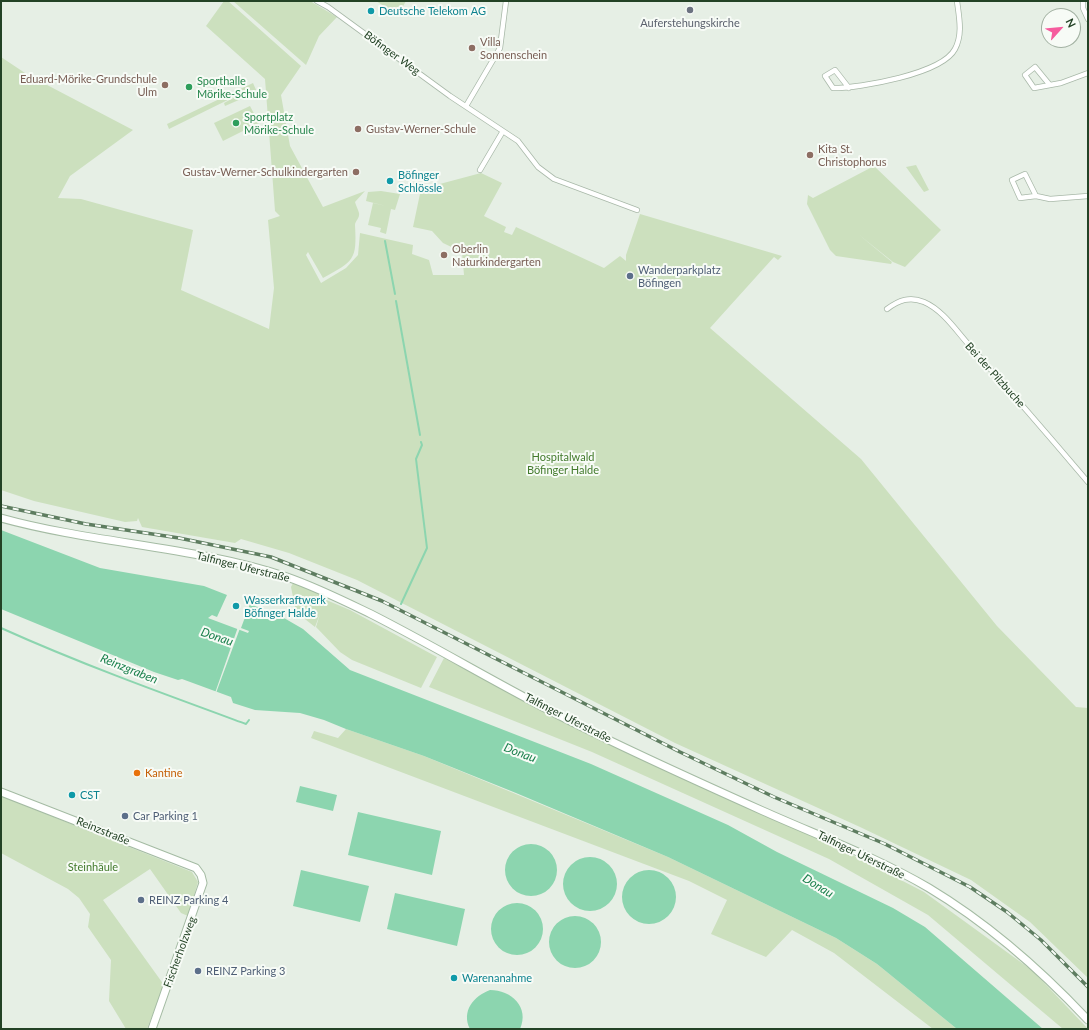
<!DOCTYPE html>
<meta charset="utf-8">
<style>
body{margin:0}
#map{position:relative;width:1089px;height:1030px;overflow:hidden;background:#e6efe5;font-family:Lato,sans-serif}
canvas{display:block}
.frame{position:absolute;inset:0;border:2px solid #234225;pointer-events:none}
.north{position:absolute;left:1041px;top:8px;width:40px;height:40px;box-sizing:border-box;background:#f7fbf6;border:1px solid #a2b1a2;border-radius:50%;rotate:63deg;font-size:11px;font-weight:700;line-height:16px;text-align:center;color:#234225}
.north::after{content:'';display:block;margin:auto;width:14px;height:18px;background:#f65c9e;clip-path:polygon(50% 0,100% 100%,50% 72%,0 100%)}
</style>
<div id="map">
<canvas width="1089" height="1030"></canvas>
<div class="frame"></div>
<div class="north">N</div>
</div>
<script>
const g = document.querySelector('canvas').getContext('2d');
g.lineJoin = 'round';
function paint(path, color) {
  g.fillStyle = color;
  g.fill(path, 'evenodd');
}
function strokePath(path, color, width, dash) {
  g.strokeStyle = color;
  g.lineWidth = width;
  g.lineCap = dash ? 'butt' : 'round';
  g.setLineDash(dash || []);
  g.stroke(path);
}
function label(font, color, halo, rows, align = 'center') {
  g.font = font + ' Lato,sans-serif';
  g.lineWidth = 4;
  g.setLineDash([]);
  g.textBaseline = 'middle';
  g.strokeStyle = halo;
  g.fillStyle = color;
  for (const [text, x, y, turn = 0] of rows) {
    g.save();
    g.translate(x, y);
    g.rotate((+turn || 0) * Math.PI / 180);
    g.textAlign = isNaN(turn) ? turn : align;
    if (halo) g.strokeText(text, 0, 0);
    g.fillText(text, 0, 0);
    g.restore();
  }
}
paint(new Path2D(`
 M224,1h4l73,65 -20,29 9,51 33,61 42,-16 -10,11c1,4 3,7 4,11 1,5 -4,8 -4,12 2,35 -1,36 -32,53l-15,-26 -2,3 15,28 25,-15 12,-13 2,-22 53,12 -1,9 17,6 4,15h31l-2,-23 -19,-9 -11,-12 -19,-4 8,-38 60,-16 21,10 -18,33 22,11 -2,5 8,3 4,-8 88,41 16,-12 6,5v-6l14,-41 142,42 -4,4 -4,-3 -64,71 151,131 136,167 79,81 12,1v270l-58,-56 -59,-42 -111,-53 -185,-84 -318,-163 -68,-27 -48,-14 -6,4 -93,-16 -4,-9 -1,3 -12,1 -91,-21 -33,-11v-433l27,18 105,55 -63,46 -12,22 23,1 112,31 -12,60 88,39 5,-41 -6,-68 12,-4 -5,-5 -10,-132 -59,-53z
 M233,1h77l27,16 -18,19 -13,29z
 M376,1h30l-8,14z
 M253,83l4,9 -32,14 -1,-3 24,-13 -79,39 -2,-5z
 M250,106l9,17 -36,18 -9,-18z
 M916,165l13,25 -5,2 -18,-25z
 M874,166l67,64 -36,37 -12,-5 -35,-28 34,28 -1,2 -55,-8 -6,-6 -23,-46 1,-9 5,3z
 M381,191l19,3 -5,16 -4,-1 -5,25 -6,-2 1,-4 -13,-3 5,-22 13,3 -3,16 3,-16 -20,-5 2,-9z
 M293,583l32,12 -1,4 26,11 87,47 -16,31 -69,-28 -12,-8 -24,-25 4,-13 -5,13 -19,-15 -5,-25z
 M444,658l124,66 271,124 85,44 109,79 55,58h-25l-135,-114 -99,-56 -237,-107 -163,-65z
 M346,729l78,27 244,101 168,81 41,26 80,65h-24l-99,-76 -42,-23 -26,27 -55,-23 16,-34 -38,-19 -378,-143 3,-7 24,7z
 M1,796l191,76 6,10 -10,34 -7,-3 -31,-44 -47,31 61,85 -17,44h-21l-17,-28 2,-41 -23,-33 2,-13 -11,-16 -11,-9 -67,-36z`), '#cce0be');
paint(new Path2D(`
 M1,530l99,38 104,18 23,9 -10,22 -5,-2 -4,3 40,15 1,-2 -8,-3 9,-24 34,14 19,11 47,41 241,94 137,61 49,27 116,56 32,19 118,102h-86l-80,-65 -41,-26 -168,-81 -152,-64 -92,-37 -78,-27 -22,-9 -24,-7 -45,-3 -22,-7 -2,-6 -49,-18 -4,1 -24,-8 -153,-63z
 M300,786l37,9 -4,16 -37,-9z
 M358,812l83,19 -9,44 -84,-20z
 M505 870a26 26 0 1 1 52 0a26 26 0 1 1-52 0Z
 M563 884a27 27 0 1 1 54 0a27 27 0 1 1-54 0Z
 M622 897a27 27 0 1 1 54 0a27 27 0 1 1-54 0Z
 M301,870l68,16 -9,36 -67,-16z
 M395,893l70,16 -8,37 -70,-17z
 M491 929a26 26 0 1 1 52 0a26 26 0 1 1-52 0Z
 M549 942a26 26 0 1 1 52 0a26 26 0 1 1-52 0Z
 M490,990c21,0 40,17 30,39h-50c-9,-18 4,-33 20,-39z`), '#8cd5af');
paint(new Path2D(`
 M250,602l2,2h-3l-33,89h-1l23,-66h1l9,-24z`), '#e6efe5');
strokePath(new Path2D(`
 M385,241l10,53
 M396,301l24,134
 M401,604l26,-56 -11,-89 6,-14 -1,-3
 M1,628c80,36 163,66 245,96l3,-4`), '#8cd5af', 2);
const street = new Path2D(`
 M317,1l11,6 122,89 68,45 20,26 16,12 83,31
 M1083,1v7l5,11
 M1049,84l-14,-17 -10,8 9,13 27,-5 27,-10
 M849,88l-14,-18 -10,6 8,12c27,0 109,-14 122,-39 8,-15 4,-32 2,-48
 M466,106l34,-58 6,-47
 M480,170l23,-39
 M1036,196l-16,2 -8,-18 13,-6 11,22 14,3 38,-3
 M887,309c12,-9 23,-13 37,-7 19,8 33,30 46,44 40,45 79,90 118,136`);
const secondary = new Path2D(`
 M1,518c94,26 194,28 286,59 29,10 57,24 84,37 65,33 128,71 193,104 65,33 132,63 199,93 56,25 113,46 166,77 60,36 111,81 159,132
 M1,792l195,76 5,7 2,8 -51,146`);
strokePath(street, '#a8b8a8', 6);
strokePath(secondary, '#a4bba3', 9);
strokePath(street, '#fff', 4.5);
strokePath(secondary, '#fff', 7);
const rail = new Path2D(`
 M1,506l85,18 93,14 92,19 111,44 298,151 94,45 111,47 85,43 37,25 34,28 47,47`);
strokePath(rail, '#5e7d60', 3.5);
strokePath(rail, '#f7fbf6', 2, [6]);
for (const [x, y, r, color] of [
 [690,10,4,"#6b7280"],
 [371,11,4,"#0f9aa8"],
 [472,48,4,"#8d6e63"],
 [165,85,4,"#8d6e63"],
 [189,87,4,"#2e9e5b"],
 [236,123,4,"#2e9e5b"],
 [358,129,4,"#8d6e63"],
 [810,155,4,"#8d6e63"],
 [356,172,4,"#8d6e63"],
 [390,181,4,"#0f9aa8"],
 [444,255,4,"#8d6e63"],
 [630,276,4,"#5c6f8a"],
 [236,606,4,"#0f9aa8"],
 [137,773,4,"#e8710a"],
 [72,795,4,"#0f9aa8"],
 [125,816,4,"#5c6f8a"],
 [141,900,4,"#5c6f8a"],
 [198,971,4,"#5c6f8a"],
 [454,978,4,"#0f9aa8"]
]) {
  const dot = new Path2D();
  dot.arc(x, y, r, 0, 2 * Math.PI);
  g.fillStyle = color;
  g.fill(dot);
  strokePath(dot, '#f7fbf6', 1.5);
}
label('11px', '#0d838f', '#f7fbf6', [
 ["Deutsche Telekom AG",379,11],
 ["Böfinger",398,175],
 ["Schlössle",398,188],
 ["Wasserkraftwerk",244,600],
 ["Böfinger Halde",244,613],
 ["CST",80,795],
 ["Warenanahme",462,978]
], 'left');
label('11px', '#5b616d', '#f7fbf6', [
 ["Auferstehungskirche",690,23]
]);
label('11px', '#785e54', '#f7fbf6', [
 ["Villa",480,42],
 ["Sonnenschein",480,55],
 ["Eduard-Mörike-Grundschule",157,79,"right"],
 ["Ulm",157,92,"right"],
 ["Gustav-Werner-Schule",366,129],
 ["Kita St.",818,149],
 ["Christophorus",818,162],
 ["Gustav-Werner-Schulkindergarten",348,172,"right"],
 ["Oberlin",452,249],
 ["Naturkindergarten",452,262]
], 'left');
label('11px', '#234225', '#f7fbf6', [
 ["Böfinger Weg",392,53,36],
 ["Bei der Pilzbuche",995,375,48],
 ["Talfinger Uferstraße",243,567,14],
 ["Talfinger Uferstraße",568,718,27],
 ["Reinzstraße",103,831,22],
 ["Talfinger Uferstraße",861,855,26],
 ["Fischerholzweg",180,952,-70]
]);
label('11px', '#27864d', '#f7fbf6', [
 ["Sporthalle",197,81],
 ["Mörike-Schule",197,94],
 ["Sportplatz",244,117],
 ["Mörike-Schule",244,130]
], 'left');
label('11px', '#4e5e75', '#f7fbf6', [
 ["Wanderparkplatz",638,270],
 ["Böfingen",638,283],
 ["Car Parking 1",133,816],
 ["REINZ Parking 4",149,900],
 ["REINZ Parking 3",206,971]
], 'left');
label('11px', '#427a2c', '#f7fbf6', [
 ["Hospitalwald",563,457],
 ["Böfinger Halde",563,470],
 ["Steinhäule",93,867]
]);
label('11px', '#c56008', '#f7fbf6', [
 ["Kantine",145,773]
], 'left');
label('italic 12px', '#1b804d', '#f7fbf6', [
 ["Donau",217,637,19],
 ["Reinzgraben",129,669,22],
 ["Donau",520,753,21],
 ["Donau",818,886,32]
]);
</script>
